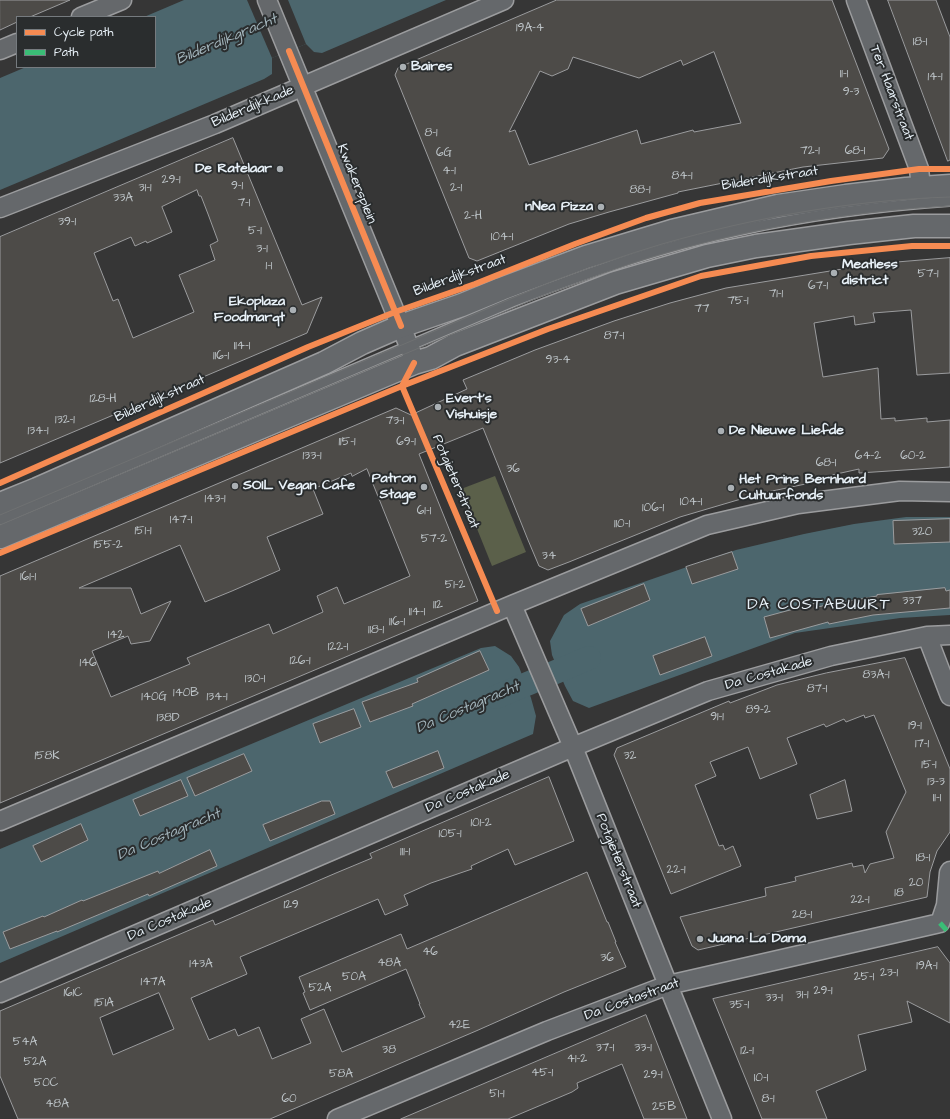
<!DOCTYPE html>
<style>
body{margin:0}
#map{position:relative;width:950px;height:1119px;overflow:hidden;background:#363636;font-family:"Architects Daughter",sans-serif}
canvas{display:block}
.legend{position:absolute;left:16px;top:16px;width:140px;height:52px;box-sizing:border-box;background:#2a2d2e;border:1px solid #767b7f;margin:0;padding:5px 7px;list-style:none;font-size:12px;color:#e8f1f8}
.legend li{display:flex;align-items:center;gap:8px;height:20px}
.legend b{width:20px;border:1px solid #767b7f}
</style>
<div id="map">
<canvas width="950" height="1119"></canvas>
<ul class="legend">
<li><b style="height:5px;background:#f68b52"></b>Cycle path</li>
<li><b style="height:5px;background:#3abd76"></b>Path</li>
</ul>
</div>
<script>
const g = document.querySelector('canvas').getContext('2d');
g.lineJoin = 'round';
function paint(path, color) {
  g.fillStyle = color;
  g.fill(path, 'evenodd');
}
function strokePath(path, color, width, dash) {
  g.strokeStyle = color;
  g.lineWidth = width;
  g.lineCap = dash ? 'butt' : 'round';
  g.setLineDash(dash || []);
  g.stroke(path);
}
function label(font, color, halo, rows, align = 'center') {
  g.font = font + ' "Architects Daughter",sans-serif';
  g.lineWidth = 4;
  g.setLineDash([]);
  g.textBaseline = 'middle';
  g.strokeStyle = halo;
  g.fillStyle = color;
  for (const [text, x, y, turn = 0] of rows) {
    g.save();
    g.translate(x, y);
    g.rotate((+turn || 0) * Math.PI / 180);
    g.textAlign = isNaN(turn) ? turn : align;
    if (halo) g.strokeText(text, 0, 0);
    g.fillText(text, 0, 0);
    g.restore();
  }
}
paint(new Path2D(`
 M495,476l31,76 -34,14 -31,-77z`), '#5b604a');
paint(new Path2D(`
 M184,0h262l-124,53 -8,-1 -8,-8 -34,14v16l-8,5 -264,111v-112l26,-11h129v-50h-11z
 M906,517h44v98l-50,3 -105,15 -206,75 -16,-7 -8,-15 -13,-31 -2,-14 14,-26 16,-11 156,-54 68,-16 50,-10z
 M495,646l16,10 8,11 12,31 5,18 -3,18 -533,229v-114l481,-201z`), '#4c666d');
paint(new Path2D(`
 M247,0h41l18,44 -34,14z`), '#363636');
strokePath(new Path2D(`
 M496,697l93,-39`), '#4c666d', 24);
const building = new Path2D(`
 M0,0h70l-40,17h-13v5l-17,8z
 M557,0h275l57,149 -6,9 -80,9 -125,25v1l-69,19 -40,12 -92,37 -8,-3 -74,-183 3,-7zM714,52l27,71 -47,9 -1,-2 -52,14 -4,-14 -108,35 -14,-35 -6,2 31,-61 12,5 16,-7 5,-12 66,21 42,-18 2,5z
 M888,0h48l3,8 11,29v123l-2,1z
 M233,138l69,167 20,-8 -15,36 -307,130v-226zM197,190l2,6h2l7,18 10,27 -8,4 5,15 -36,15 15,37 -61,26 -15,-39 -5,2 -19,-48 37,-16 4,9 11,-5 1,2 25,-11 -10,-25z
 M950,258v115l-33,2 -6,-65 -38,3 2,9 -20,3 -1,-9 -40,7 9,54 55,-9 3,51 14,-1v3l32,-3v4l23,-2v47l-91,6v-4l-45,10 1,3 -57,12 -78,23 -111,45 -21,8 -9,-4 -11,-26 -45,-112 -64,26 59,147 -478,202v-227l396,-168 15,7 56,-26 -4,-9 72,-30 79,-29 56,-18 56,-15 147,-24zM367,469l43,107 -66,28 -7,-17 -20,9 6,16 -50,22 -4,-10 -82,34 3,6 -79,33 -19,-46 36,-15 3,8 19,-3 21,-40 -30,13 -10,-26h-52l101,-43 25,57 27,-11 48,-21 -13,-33 56,-23 -10,-25 38,-16 1,3z
 M950,519v23l-56,2 -1,-23z
 M732,552l6,17 -46,15 -6,-17z
 M644,584l6,16 -62,26 -7,-17z
 M945,588l1,3 4,-1v18l-77,7 -44,9 -1,-2 -58,16 -6,-21 52,-14 1,4 60,-11v-1z
 M705,637l7,19 -52,19 -7,-19z
 M480,651l9,19 -77,34 1,2 -43,16 -8,-20 56,-20 -1,-3z
 M905,658l45,111v63l-13,19 -7,21 -3,25 -229,53 -6,-4 -12,-29 86,-21 -1,-8 31,-7 -1,-4 57,-14 1,4 10,-2 2,8 5,-9 24,-6 -8,-26 20,-40 -32,-77 -9,3 -1,-3 -18,7 -2,-3 -18,8 -2,-3 -37,14 10,26 -37,15 -12,-32 -38,15 6,14 -21,9 24,61 4,-1 2,5 8,-4 8,20 -70,28 -57,-139 3,-7 112,-47 1,2 47,-18 49,-12z
 M354,709l7,18 -41,16 -7,-19z
 M438,751l6,17 -51,20 -7,-16z
 M244,754l8,17 -57,25 -8,-18z
 M549,777l25,64 -59,24 -7,-16 -37,17 1,3 -41,14 -27,12 4,10 -23,10 -7,-16 -138,58 7,17 -56,24 18,42 26,-11 3,7 21,-9 13,32 39,-16 -10,-24 23,-10 18,43 83,-35 -6,-13h1l-14,-35 -96,41 -7,-17 2,-1 -6,-15 102,-43 6,15 180,-77 20,50h1l8,20h-1l11,25 -62,25 -88,39 -206,88h-252l-18,-43v-65l213,-91 2,5 121,-52 36,-15 -2,-4zM159,993l15,36 -61,26 -13,-37z
 M181,780l7,16 -48,20 -7,-16z
 M845,780l7,31 -35,8 -7,-24z
 M322,801h8l5,13 -65,27 -7,-16z
 M81,824l7,16 -47,22 -8,-16z
 M210,850l7,16 -68,30 -1,-2 -91,38v-1l-47,18 -7,-17 40,-16 1,1 38,-17 1,1 75,-30 1,2z
 M938,947l12,16v60l-43,-22 5,21 -54,13 8,35 -50,21 11,28h-65l-49,-120z
 M646,1015l41,104h-43l-22,-55 -45,19 1,5 -6,4 -64,27h-107z`);
paint(building, '#4d4b48');
strokePath(building, '#9b9c9e', 1);
const lane = new Path2D(`
 M0,520l512,-218c75,-29 150,-56 228,-72 69,-15 139,-24 210,-29`);
const street = new Path2D(`
 M267,0l144,351 3,12
 M856,0l63,169 2,18
 M81,17l41,-17
 M0,50l17,-7
 M0,208l215,-84 289,-124
 M512,605l61,142 95,238 54,134
 M927,636l23,60
 M0,821l512,-216 195,-80 91,-21 102,-13 50,1
 M940,923l6,-18 3,-32 1,-2
 M0,993l573,-246 135,-56 123,-35 96,-20 23,-1
 M337,1119l210,-88 121,-46 272,-62`);
const secondary = new Path2D(`
 M0,504l37,-15 287,-126 38,-20 39,-17 61,-21 39,-16 85,-32 86,-26 106,-25 68,-10 60,-7 44,-3
 M0,537l414,-174 17,-5 24,-13 160,-62 92,-27 49,-10 93,-13 65,-7h36`);
strokePath(lane, '#9b9c9e', 12);
strokePath(street, '#9b9c9e', 21);
strokePath(secondary, '#9b9c9e', 25);
strokePath(lane, '#65686b', 9);
strokePath(street, '#65686b', 18);
strokePath(secondary, '#65686b', 22);
strokePath(new Path2D(`
 M0,515l553,-234c36,-13 72,-26 109,-37 94,-27 191,-44 288,-47
 M0,525l542,-229c41,-15 81,-31 124,-43 92,-26 188,-42 284,-47`), '#6f7172', 1);
strokePath(new Path2D(`
 M940,923l10,11`), '#3abd76', 5, [10, 5]);
strokePath(new Path2D(`
 M289,51l112,275
 M414,363l-12,23 95,225
 M0,483l308,-136 87,-35 80,-28 100,-40 71,-26 54,-15 131,-22 88,-12h31
 M0,553l402,-167 146,-57 153,-53 110,-20 101,-10h38`), '#f68b52', 6);
for (const [x, y, r, color] of [
 [403,67,4,"#aab0b4"],
 [280,169,4,"#aab0b4"],
 [601,207,4,"#aab0b4"],
 [834,273,4,"#aab0b4"],
 [293,310,4,"#aab0b4"],
 [438,407,4,"#aab0b4"],
 [721,431,4,"#aab0b4"],
 [235,486,4,"#aab0b4"],
 [424,487,4,"#aab0b4"],
 [731,488,4,"#aab0b4"],
 [700,939,4,"#aab0b4"]
]) {
  const dot = new Path2D();
  dot.arc(x, y, r, 0, 2 * Math.PI);
  g.fillStyle = color;
  g.fill(dot);
  strokePath(dot, '#2a2d2e', 1.5);
}
label('12px', '#c1c8cc', null, [
 ["19A-4",530,28],
 ["18-1",920,42],
 ["11-1",844,74],
 ["14-1",935,77],
 ["9-3",851,92],
 ["8-1",431,133],
 ["72-1",810,151],
 ["68-1",855,151],
 ["6G",444,153],
 ["4-1",449,171],
 ["84-1",682,176],
 ["29-1",171,180],
 ["9-1",237,186],
 ["31-1",145,188],
 ["2-1",456,188],
 ["88-1",640,190],
 ["33A",123,198],
 ["7-1",244,203],
 ["2-H",473,216],
 ["39-1",67,222],
 ["5-1",255,231],
 ["104-1",502,237],
 ["3-1",262,249],
 ["1-1",269,266],
 ["57-1",928,274],
 ["67-1",818,286],
 ["71-1",776,294],
 ["75-1",738,301],
 ["77",702,309],
 ["87-1",614,336],
 ["114-1",242,346],
 ["116-1",221,356],
 ["93-4",558,360],
 ["128-H",103,399],
 ["132-1",65,420],
 ["73-1",395,421],
 ["134-1",38,431],
 ["115-1",347,442],
 ["69-1",406,442],
 ["133-1",312,456],
 ["64-2",868,456],
 ["60-2",913,456],
 ["68-1",826,463],
 ["36",513,469],
 ["143-1",215,499],
 ["104-1",691,502],
 ["106-1",653,508],
 ["61-1",424,511],
 ["147-1",181,520],
 ["110-1",622,524],
 ["151-1",143,531],
 ["320",922,532],
 ["57-2",434,539],
 ["155-2",108,545],
 ["34",549,556],
 ["161-1",28,577],
 ["51-2",455,585],
 ["337",912,601],
 ["112",438,605],
 ["114-1",417,612],
 ["116-1",397,622],
 ["118-1",376,630],
 ["142",116,635],
 ["122-1",338,647],
 ["126-1",300,661],
 ["146",88,663],
 ["83A-1",876,675],
 ["130-1",255,679],
 ["87-1",817,689],
 ["140B",186,693],
 ["140G",154,697],
 ["134-1",217,697],
 ["89-2",758,710],
 ["91-1",717,717],
 ["138D",168,718],
 ["19-1",915,726],
 ["17-1",922,744],
 ["158K",47,756],
 ["32",630,756],
 ["15-1",929,765],
 ["13-3",936,782],
 ["11-1",937,798],
 ["101-2",481,823],
 ["105-1",450,834],
 ["111-1",405,852],
 ["18-1",923,858],
 ["22-1",676,870],
 ["20",916,883],
 ["18",899,893],
 ["22-1",860,900],
 ["129",291,905],
 ["28-1",802,915],
 ["46",430,952],
 ["36",607,958],
 ["48A",389,963],
 ["143A",201,964],
 ["19A-1",927,966],
 ["23-1",889,973],
 ["50A",354,977],
 ["25-1",864,977],
 ["147A",153,982],
 ["52A",320,988],
 ["29-1",823,991],
 ["161C",73,993],
 ["31-1",802,995],
 ["33-1",774,998],
 ["151A",104,1003],
 ["35-1",739,1005],
 ["42E",459,1025],
 ["54A",25,1042],
 ["37-1",605,1048],
 ["33-1",643,1048],
 ["38",389,1050],
 ["12-1",747,1051],
 ["41-2",577,1059],
 ["52A",35,1062],
 ["45-1",542,1073],
 ["58A",341,1074],
 ["29-1",653,1075],
 ["10-1",761,1078],
 ["50C",46,1083],
 ["51-1",497,1094],
 ["60",289,1099],
 ["8-1",768,1099],
 ["48A",57,1104],
 ["25B",664,1107]
]);
label('bold 14px', '#e8f1f8', '#2a2d2e', [
 ["Baires",411,67],
 ["De Ratelaar",272,169,"right"],
 ["nNea Pizza",593,207,"right"],
 ["Meatless",842,265],
 ["district",842,281],
 ["Ekoplaza",285,302,"right"],
 ["Foodmarqt",285,318,"right"],
 ["Evert's",446,399],
 ["Vishuisje",446,415],
 ["De Nieuwe Liefde",729,431],
 ["Patron",416,479,"right"],
 ["Stage",416,495,"right"],
 ["Het Prins Bernhard",739,480],
 ["Cultuurfonds",739,496],
 ["SOIL Vegan Cafe",243,486],
 ["Juana La Dama",708,939]
], 'left');
label('14px', '#e8f1f8', '#2a2d2e', [
 ["Ter Haarstraat",891,93,69],
 ["Bilderdijkkade",253,107,-23],
 ["Bilderdijkstraat",770,179,-9],
 ["Kwakersplein",356,184,68],
 ["Bilderdijkstraat",460,276,-20],
 ["Bilderdijkstraat",160,399,-24],
 ["Potgieterstraat",455,482,67],
 ["Da Costakade",769,674,-16],
 ["Da Costakade",468,792,-23],
 ["Potgieterstraat",618,861,68],
 ["Da Costakade",170,920,-23],
 ["Da Costastraat",632,1000,-20]
]);
label('italic 15px', '#a3b5bc', '#2a2d2e', [
 ["Bilderdijkgracht",227,40,-23],
 ["Da Costagracht",468,708,-23],
 ["Da Costagracht",169,835,-23]
]);
g.letterSpacing = '1px';
label('16px', '#e8f1f8', '#2a2d2e', [
 ["DA COSTABUURT",819,606]
]);
g.letterSpacing = '0px';
</script>
